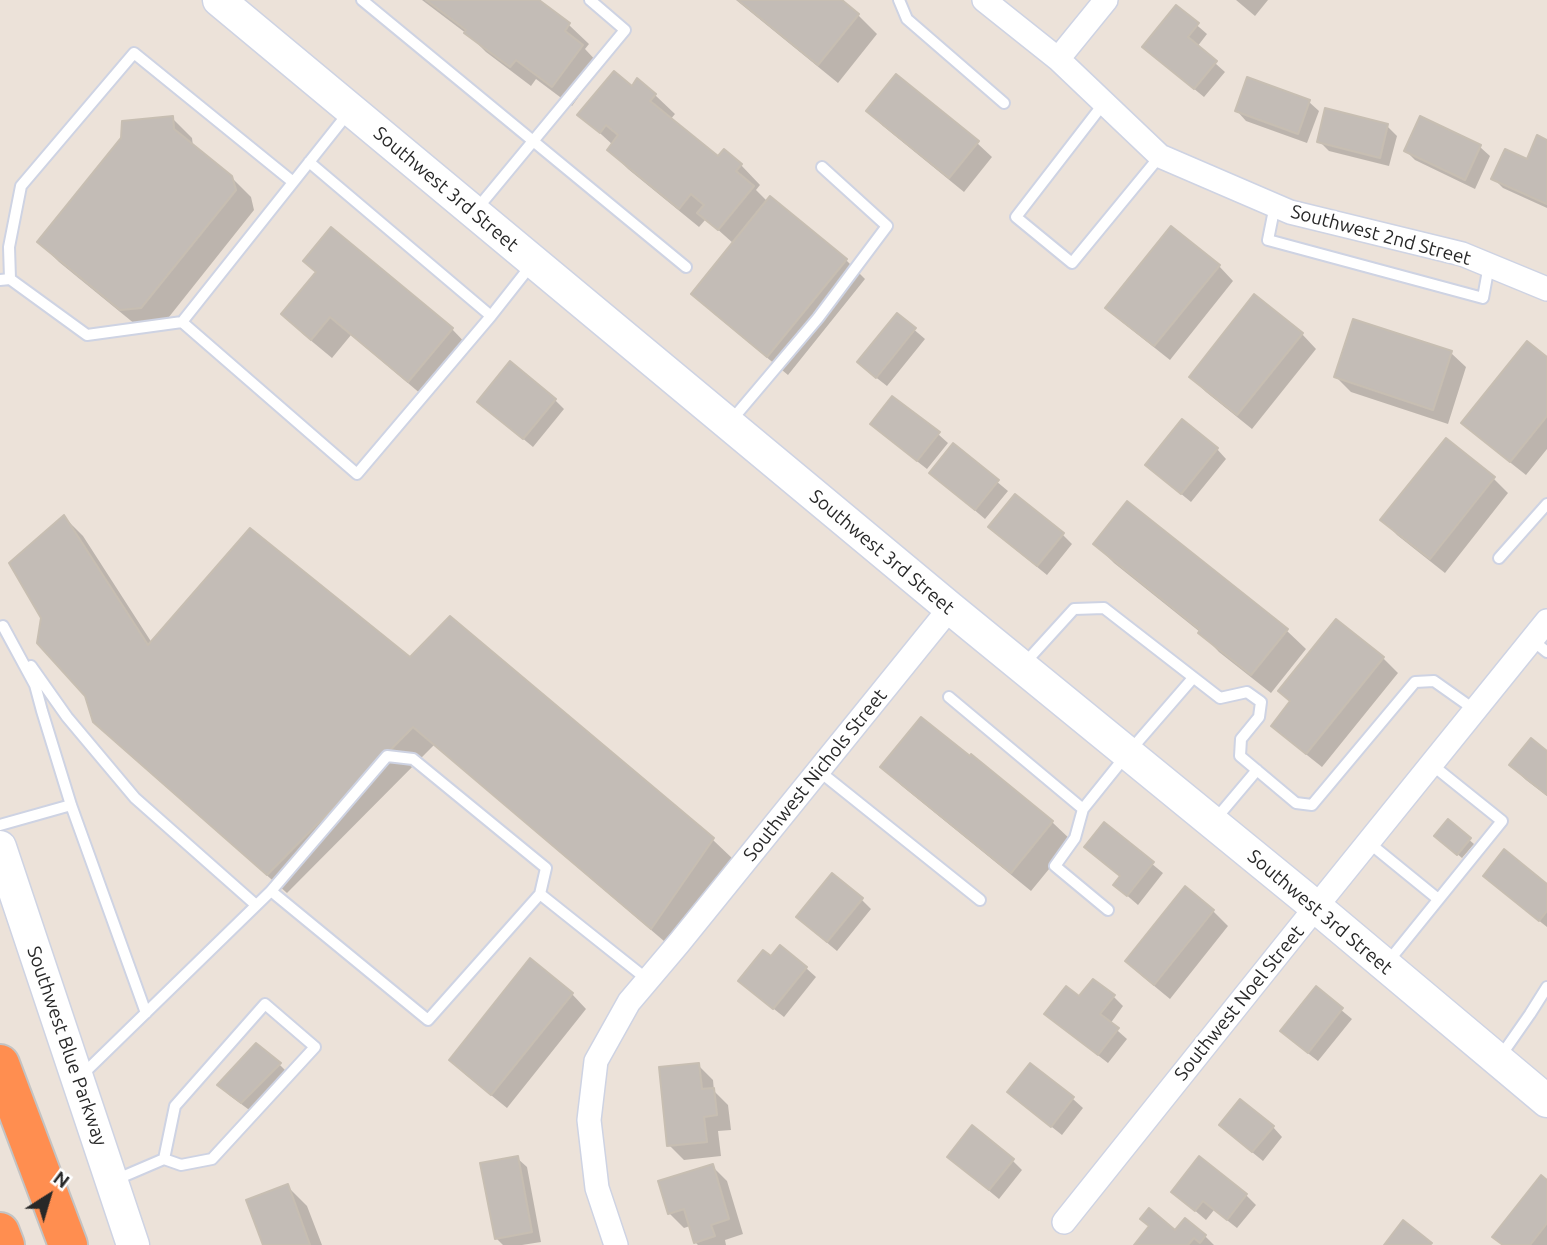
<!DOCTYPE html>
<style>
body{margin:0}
#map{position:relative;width:1547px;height:1245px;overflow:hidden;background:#ece2d9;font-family:Ubuntu,sans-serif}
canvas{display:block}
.north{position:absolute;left:14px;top:1161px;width:70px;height:70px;-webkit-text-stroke:5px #fff;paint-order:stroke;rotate:37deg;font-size:19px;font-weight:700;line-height:28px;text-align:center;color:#282828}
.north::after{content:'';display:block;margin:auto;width:24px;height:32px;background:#282828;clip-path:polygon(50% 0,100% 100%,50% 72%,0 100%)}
</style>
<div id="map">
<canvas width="1547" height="1245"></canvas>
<div class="north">N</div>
</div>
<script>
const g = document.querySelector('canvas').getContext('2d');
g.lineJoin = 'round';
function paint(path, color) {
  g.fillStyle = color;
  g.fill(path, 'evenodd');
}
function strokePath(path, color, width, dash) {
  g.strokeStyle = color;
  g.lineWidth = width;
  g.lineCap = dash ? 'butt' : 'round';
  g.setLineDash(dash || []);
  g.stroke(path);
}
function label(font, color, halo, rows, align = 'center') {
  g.font = font + ' Ubuntu,sans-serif';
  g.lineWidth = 6;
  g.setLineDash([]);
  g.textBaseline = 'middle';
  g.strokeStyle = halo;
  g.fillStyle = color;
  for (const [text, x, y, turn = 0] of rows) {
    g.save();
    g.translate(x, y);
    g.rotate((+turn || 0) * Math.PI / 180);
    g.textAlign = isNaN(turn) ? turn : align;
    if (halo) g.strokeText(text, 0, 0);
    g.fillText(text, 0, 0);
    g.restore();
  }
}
paint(new Path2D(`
 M422,0h114l33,25 20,19 -4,5 16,17 -29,40 -36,-27 -5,7 -45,-34 -15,-15z
 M736,0h104l18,15 19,19 -39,49z
 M1236,0h32l-13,16z
 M1176,7l31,27 -10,13 28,25 -21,25 -50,-41z
 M632,88l23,7 20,19 -5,6 48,39 23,6 19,20 -4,5 12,12 78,58 19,19 -77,96 -75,-62 -20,-19 41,-50 -28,-25 -7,8 -71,-58 -19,-19 4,-5 -33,-30z
 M1309,102l10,9 -12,32 -61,-22 -9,-10z
 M868,111l109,32 15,14 -28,35 -81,-66z
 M172,118l20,20 1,8 38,31 20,20 3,13 -93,117 -20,2 -82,-67 -20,-20z
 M1421,118l59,29 10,9 -15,33 -60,-29 -9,-9z
 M1387,126l10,10 -8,30 -60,-15 -10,-10z
 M1547,142v66l-44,-20 -10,-10 35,-17z
 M1219,266l14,15 -63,79 -48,-38 -14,-15z
 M317,273l135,56 19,20 -43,51 -77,-65 -19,23 -29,-24 -20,-20z
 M897,315l28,24 -38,47 -18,-14z
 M1302,334l14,15 -64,80 -46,-37 -15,-15z
 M1451,353l15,14 -18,57 -97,-32 -15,-15z
 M1547,359v90l-21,26 -48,-38 -14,-15z
 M555,400l9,9 -31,38 -54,-45z
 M872,424l66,10 10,9 -21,26 -45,-35z
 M954,446l54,45 -23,28 -54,-46z
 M1217,449l9,10 -35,43 -34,-28z
 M1494,479l14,14 -63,80 -48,-38 -14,-15z
 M64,517l19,19 69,107 258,17 303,180 20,19 -62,88 -237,-202 -147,148 -172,-151 -20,-21z
 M990,527l72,7 10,10 -25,31 -47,-38z
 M1095,544l191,86 20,19 -35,44 -52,-41 -19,-20 -86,-69z
 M1383,658l15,15 -76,94 -34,-27 -15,-14 19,-24z
 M1547,753v43l-21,-16 -15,-15z
 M882,767l170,55 20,19 -41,50 -129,-105z
 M1448,822l26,22 -12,14 -21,-18z
 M1104,824l59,49 -25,32 -23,-20 6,-8 -25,-21z
 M1494,885l53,1v41z
 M1185,889l28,22 15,15 -58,73 -28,-23 -15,-15z
 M861,899l10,10 -34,42 -29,-24z
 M771,959l35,9 10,9 -32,40 -34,-27z
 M1093,981l21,16 9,9 -13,18 17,15 -19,24 -52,-40 -9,-9 32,-15z
 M1316,989l36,30 -34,42 -26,-20 -10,-10z
 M572,994l14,15 -79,99 -41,-33 -15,-15z
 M279,1064l10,10 -37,38 -23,-17 -9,-10z
 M698,1065l15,15 1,11 14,14 3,25 -13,1 3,25 -37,4 -15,-15z
 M1030,1065l43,34 10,9 -21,27 -43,-34z
 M1273,1127l9,10 -19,24 -32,-26z
 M949,1157l63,3 10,10 -23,29 -40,-33z
 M517,1158l10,9 14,75 -19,3h-19l-7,-7z
 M712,1166l15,15 16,53 -18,6 1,5h-28l-3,-3 -5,-16 -6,2 -15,-15z
 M1547,1182v63h-44z
 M287,1186l20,20 15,39h-57z
 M1173,1192l73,3 10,10 -19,23 -23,-18 -8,10z
 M1176,1233l29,3 9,9h-77z`), '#0003');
const building = new Path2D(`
 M426,0h113l31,23 -5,8 18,14 -31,42 -36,-27 -6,7 -46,-34 2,-3z
 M738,0h104l17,14 -41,51z
 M1176,5l23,18 -11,14 29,24 -23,28 -52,-42z
 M614,71l18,15 5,-8 19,16 -6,7 68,55 6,-7 18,15 -6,7 18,15 -36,44 -21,-17 7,-8 -13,-11 -12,15 -72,-59 11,-15 -12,-10 -6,8 -23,-18z
 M896,74l83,67 -30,37 -83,-67z
 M1247,77l63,23 -12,34 -63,-23z
 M1325,108l63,16 -8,34 -63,-16z
 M173,116l1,13 58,47 4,14 -95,118 -21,2 -83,-68 84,-104 1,-17z
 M1420,116l61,29 -16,35 -61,-29z
 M1537,135l10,5v64l-56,-25 14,-30 22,10z
 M770,196l77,63 -80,98 -76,-63z
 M1171,226l49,39 -66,81 -49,-38z
 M331,227l122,101 -45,54 -78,-65 -19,23 -30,-26 35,-42 -13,-11z
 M1254,294l49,39 -66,82 -48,-38z
 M897,313l19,15 -40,50 -19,-16z
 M1353,319l99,32 -19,59 -99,-33z
 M1527,341l20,16v59l-37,46 -49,-39z
 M510,361l46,38 -33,40 -46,-37z
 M892,396l48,36 -23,29 -47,-37z
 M1182,419l36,29 -37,46 -36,-29z
 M1446,438l49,39 -65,82 -50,-39z
 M953,443l46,37 -24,30 -46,-37z
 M1015,494l49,39 -27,33 -49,-39z
 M1127,501l161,128 -37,46 -53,-42 2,-3 -107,-86z
 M64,515l84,130 102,-117 160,129 40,-41 264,222 -63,91 -238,-202 -146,148 -174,-153 -8,-26 -48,-53 4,-25 -32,-55z
 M1336,619l48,38 -78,97 -35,-28 19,-25 -12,-10z
 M921,717l49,39 1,-2 82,67 -42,52 -131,-106z
 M1531,738l16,13v44l-38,-30z
 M1448,819l23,19 -14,17 -23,-19z
 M1104,822l50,40 -27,34 -14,-11 7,-9 -36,-29z
 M1504,849l43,35v27l-8,10 -56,-45z
 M832,873l31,25 -36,44 -31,-25z
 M1185,886l29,24 -60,75 -29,-24z
 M780,945l27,22 -34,42 -35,-28 25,-31 8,6z
 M530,958l43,35 -82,102 -42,-35z
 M1093,979l22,16 -15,19 19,14 -21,27 -54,-41 22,-28 13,10z
 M1316,986l27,22 -35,45 -28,-22z
 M256,1043l25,20 -40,40 -24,-18z
 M699,1063l3,26 12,-1 3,27 -13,2 3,25 -40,4 -8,-79z
 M1030,1063l44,34 -23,30 -44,-35z
 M1240,1099l34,27 -22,26 -33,-27z
 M972,1125l42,34 -25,31 -42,-33z
 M518,1156l14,76 -37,7 -15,-76z
 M1199,1156l48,38 -20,26 -24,-19 -8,10 -24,-19z
 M713,1164l16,55 -18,6 4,11 -21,7 -10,-34 -16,5 -10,-33z
 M1541,1175l6,5v43l-17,22h-27l-11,-8z
 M288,1184l22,61h-47l-17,-45z
 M1149,1208l26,22 10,-12 21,17 -6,8 -6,-5 -6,7h-54l15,-19 -9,-7z
 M1403,1220l29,23 -2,2h-46z`);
paint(building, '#c3bcb6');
strokePath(building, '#c7beb2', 2);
const lane = new Path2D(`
 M362,0l324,267
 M899,0l8,19 97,84
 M1104,103l-88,114 56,46 88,-107
 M309,162l182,154
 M1275,205l-7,35 215,58 6,-33
 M476,210l149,-180 -35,-30
 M10,279l-1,-32 12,-61 113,-133 159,129
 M0,280l10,-1 77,56 95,-13 167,-210
 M182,322l175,152 134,-158 41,-52
 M730,422l88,-104 69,-92 -65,-59
 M1499,558l48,-54
 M3,626l32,59 7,26 29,94 75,208
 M1532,640l15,12
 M1023,665l51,-56 30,-1 116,90 27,-6 14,10 -2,15 -18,22 -1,17 56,47 16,2 103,-123 19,-1 41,29
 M31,666l36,51 68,81 121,107
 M949,697l134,112 45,-56 65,-75
 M819,771l161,129
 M1083,809l-8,29 -20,28 53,44
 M1214,821l43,-51
 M0,825l71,-20
 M1368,842l70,57
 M271,891l157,129 112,-126
 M1387,963l115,-142 -71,-57
 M1500,1057l30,-43 17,-27
 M82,1075l189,-184 116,-135 26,3 133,109 -6,26 108,86
 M115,1180l49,-21 17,6 31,-6 103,-112 -50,-43 -90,102 -11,53`);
const street = new Path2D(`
 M984,0l74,59 102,97 130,56 172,42 85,35
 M1058,59l48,-59
 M1064,1222l252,-315 231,-286
 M616,1245l-19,-57 -8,-68 7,-59 33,-59 50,-59 271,-335`);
const secondary = new Path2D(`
 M219,0l731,608 366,299 231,194
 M0,847l133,398`);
const highway = new Path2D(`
 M0,1064l68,181
 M0,1232l5,13`);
strokePath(lane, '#ced3e3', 14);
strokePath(street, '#ced3e3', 26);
strokePath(secondary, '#ced3e3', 35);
strokePath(highway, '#c3c3c3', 42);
strokePath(lane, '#fff', 10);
strokePath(street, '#fff', 23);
strokePath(secondary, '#fff', 32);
strokePath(highway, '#ff8e50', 38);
label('19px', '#282828', '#fff', [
 ["Southwest 3rd Street",446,189,40],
 ["Southwest 2nd Street",1381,235,15],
 ["Southwest 3rd Street",882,552,40],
 ["Southwest Nichols Street",815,775,-51],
 ["Southwest 3rd Street",1320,912,40],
 ["Southwest Noel Street",1239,1003,-51],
 ["Southwest Blue Parkway",67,1046,71]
]);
</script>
